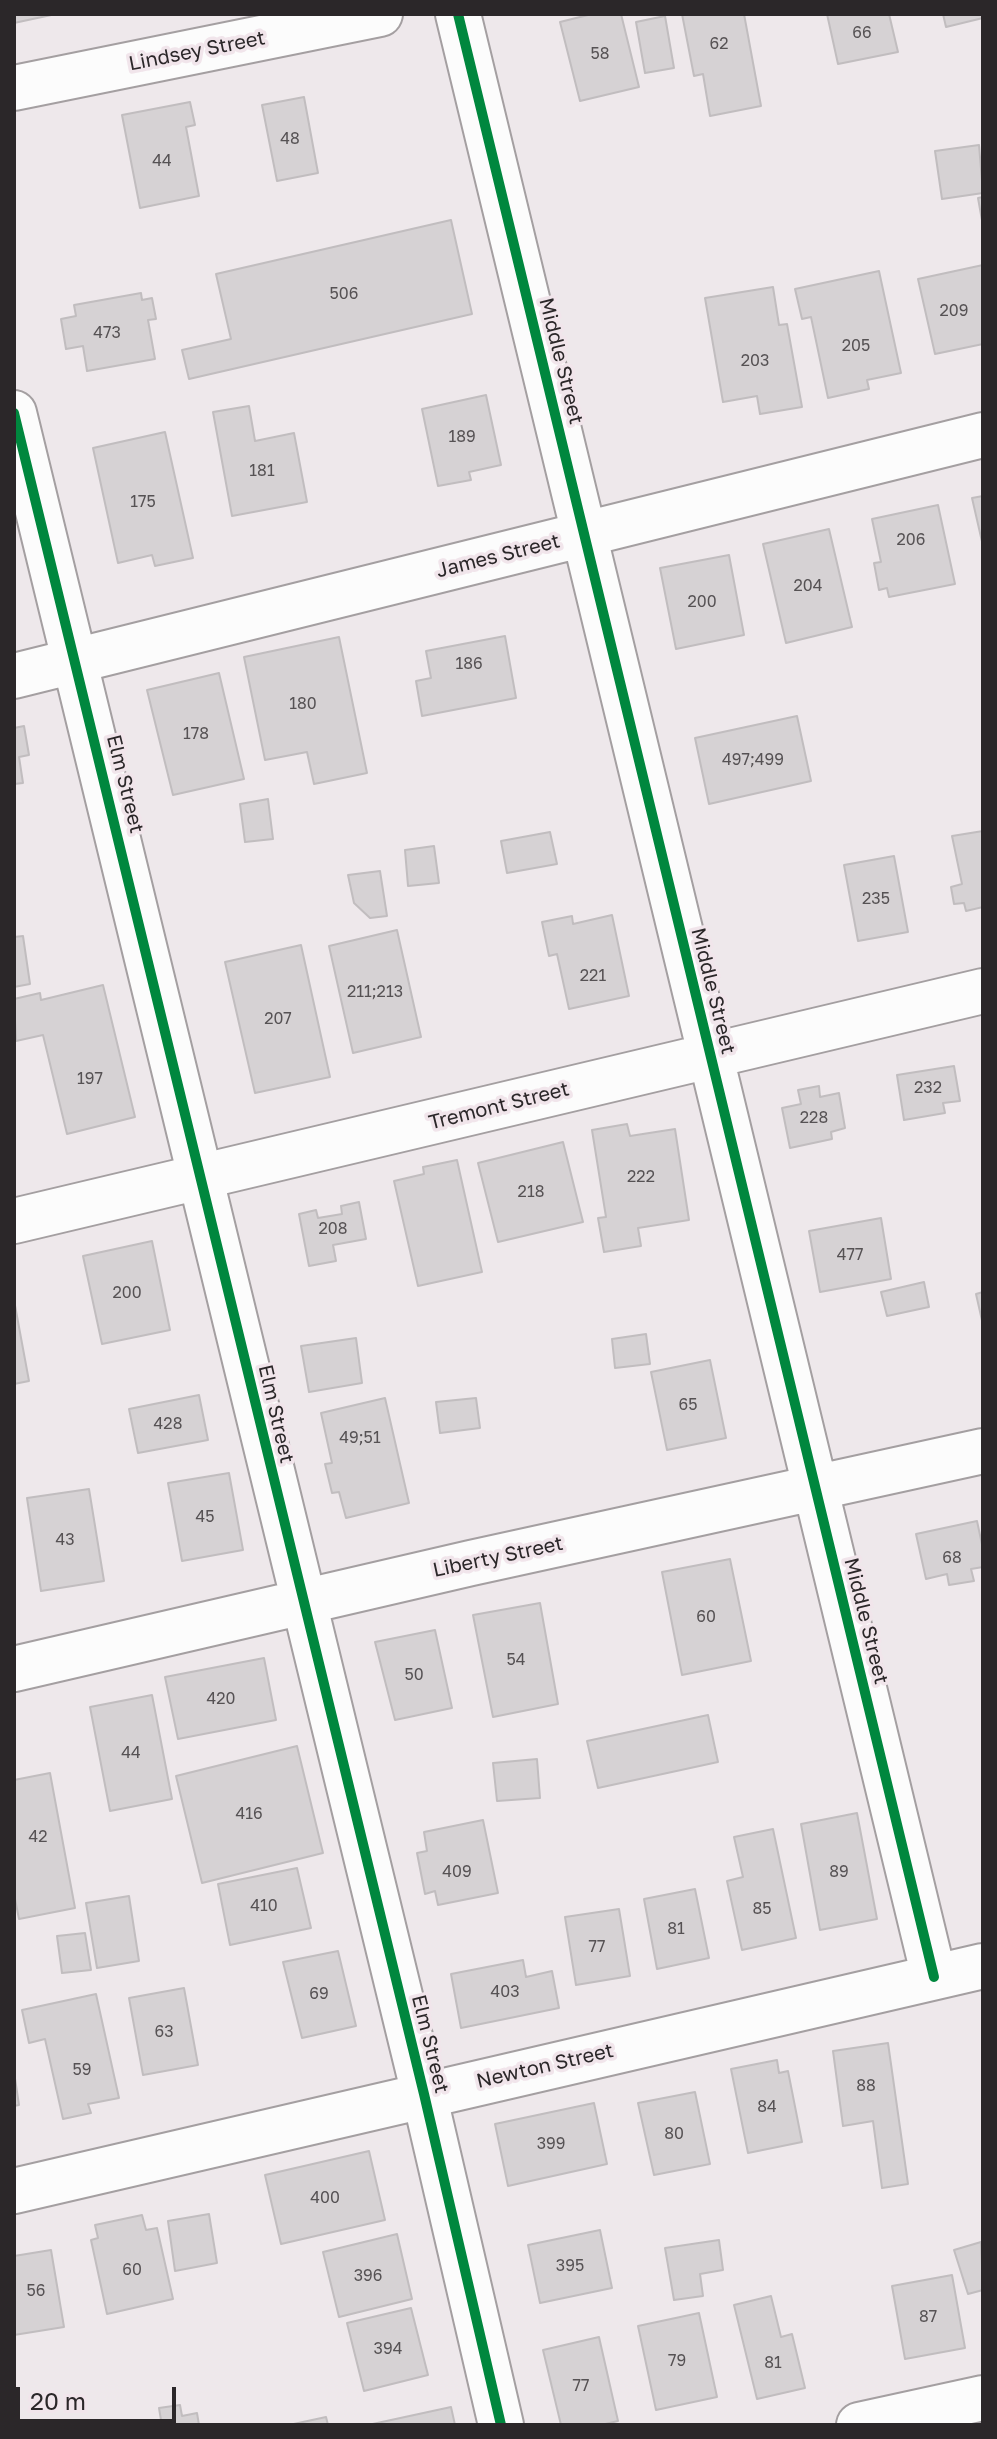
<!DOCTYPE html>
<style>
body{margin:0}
#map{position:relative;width:997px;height:2439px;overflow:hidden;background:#eee8eb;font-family:"Golos Text",sans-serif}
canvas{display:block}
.frame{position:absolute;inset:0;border:16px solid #2b2729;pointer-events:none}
.scale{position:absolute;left:16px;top:2387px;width:160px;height:36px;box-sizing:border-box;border:4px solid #2b2729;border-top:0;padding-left:10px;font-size:24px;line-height:28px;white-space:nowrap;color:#2b2729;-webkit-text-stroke:6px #f1e5eb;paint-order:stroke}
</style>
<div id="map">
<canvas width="997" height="2439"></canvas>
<div class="frame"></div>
<div class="scale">20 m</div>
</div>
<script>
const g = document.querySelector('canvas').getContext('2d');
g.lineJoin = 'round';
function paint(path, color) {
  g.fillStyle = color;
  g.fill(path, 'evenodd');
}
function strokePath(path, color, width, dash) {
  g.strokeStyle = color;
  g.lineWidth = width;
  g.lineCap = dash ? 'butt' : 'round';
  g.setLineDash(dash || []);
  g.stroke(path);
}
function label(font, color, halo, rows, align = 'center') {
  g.font = font + ' "Golos Text",sans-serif';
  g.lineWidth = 7;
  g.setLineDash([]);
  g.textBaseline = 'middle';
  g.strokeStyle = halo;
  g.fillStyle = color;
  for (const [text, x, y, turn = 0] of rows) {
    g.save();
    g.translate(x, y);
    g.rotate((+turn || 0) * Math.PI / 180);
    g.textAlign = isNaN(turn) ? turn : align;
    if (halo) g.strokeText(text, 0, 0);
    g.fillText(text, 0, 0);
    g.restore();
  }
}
const building = new Path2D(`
 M14,14h42l-42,9z
 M592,14h29l18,73 -59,14 -20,-79z
 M682,14h62l17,92 -51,10 -7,-42 -9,2z
 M827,14h62l9,38 -60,12z
 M943,14h40v4l-37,9z
 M665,16l9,52 -29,5 -9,-51z
 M304,97l14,76 -41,8 -15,-76z
 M190,102l5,23 -9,2 13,69 -59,12 -18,-93z
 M979,145l4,48 -41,6 -7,-48z
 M983,197v29l-5,-28z
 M451,220l21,94 -283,65 -7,-29 49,-11 -15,-65z
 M983,265v79l-48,10 -17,-75z
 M879,271l22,102 -34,7 2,9 -41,9 -17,-81 -9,2 -7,-30z
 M773,287l6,38 8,-1 15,83 -42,7 -3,-18 -34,6 -18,-104z
 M141,293l1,7 10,-2 4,21 -8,1 7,39 -68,12 -4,-25 -17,3 -5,-30 15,-3 -2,-11z
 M486,395l15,70 -32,7 2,8 -33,6 -16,-77z
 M249,406l6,35 39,-8 13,69 -75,14 -19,-104z
 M165,432l28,126 -38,8 -3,-11 -34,8 -25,-115z
 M983,496v50l-11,-48z
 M938,505l17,79 -66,13 -2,-9 -8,2 -5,-27 7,-1 -9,-43z
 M829,529l23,98 -66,16 -23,-99z
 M729,555l15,80 -68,14 -16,-81z
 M505,636l11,62 -94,18 -6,-35 15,-3 -5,-27z
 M339,637l28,136 -53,11 -7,-32 -42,8 -21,-103z
 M219,673l25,106 -71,16 -26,-105z
 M797,716l14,65 -102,23 -14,-66z
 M24,726l5,29 -10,2 4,26 -9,1v-56z
 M268,799l5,40 -28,3 -5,-38z
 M983,831v76l-17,4 -2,-8 -10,1 -3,-17 11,-3 -10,-48z
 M550,832l7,32 -50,9 -6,-32z
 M434,846l5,37 -31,3 -3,-36z
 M894,856l14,76 -50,9 -14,-76z
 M380,871l7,45 -17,2 -16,-15 -6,-28z
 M612,915l17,81 -60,13 -12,-55 -8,2 -7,-34 30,-6 1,8z
 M397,930l24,107 -68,16 -24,-107z
 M23,936l7,48 -16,3v-50z
 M301,945l29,132 -75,16 -30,-131z
 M103,985l32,132 -68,17 -24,-99 -27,6 -2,-42 26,-6 1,7z
 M954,1066l6,35 -17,2 2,10 -41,7 -7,-45z
 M819,1086l1,11 19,-4 6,35 -14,4 1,7 -42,9 -8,-40 19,-4 -3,-14z
 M627,1124l3,12 45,-7 14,91 -51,8 3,18 -37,6 -6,-34 8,-1 -14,-87z
 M563,1142l20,80 -85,20 -20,-79z
 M457,1160l25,112 -64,14 -24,-105 30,-7 -1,-7z
 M359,1202l7,37 -33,6 3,16 -27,5 -10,-52 17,-4 2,8 24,-4 -1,-8z
 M881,1218l10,61 -71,13 -11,-61z
 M152,1241l18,89 -68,14 -19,-88z
 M924,1282l5,25 -42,9 -6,-24z
 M983,1292v33l-7,-31z
 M14,1300l15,81 -15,3z
 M646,1334l4,30 -35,4 -3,-29z
 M356,1338l6,45 -53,9 -8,-46z
 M710,1360l16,78 -59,12 -16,-78z
 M199,1395l9,45 -70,13 -9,-44z
 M385,1398l24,105 -63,15 -7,-26 -7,1 -7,-29 7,-1 -11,-50z
 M476,1398l4,30 -40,5 -4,-31z
 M229,1473l14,77 -61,11 -14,-78z
 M89,1489l15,92 -63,10 -14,-93z
 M977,1521l6,28v18l-12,2 3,12 -25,4 -2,-11 -21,5 -10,-45z
 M730,1559l21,102 -69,14 -20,-103z
 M540,1603l18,101 -65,13 -20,-102z
 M435,1630l17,78 -57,12 -20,-78z
 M264,1658l12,62 -98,19 -13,-62z
 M152,1695l20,104 -62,12 -20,-104z
 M708,1715l10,47 -120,26 -11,-47z
 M297,1746l26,107 -121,30 -26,-107z
 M537,1759l3,39 -43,3 -4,-38z
 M50,1773l25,135 -56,11 -5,-25v-114z
 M857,1813l20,106 -57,11 -19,-106z
 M483,1820l15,73 -60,12 -3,-14 -10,3 -8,-41 10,-2 -3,-19z
 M773,1829l23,109 -54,12 -15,-69 16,-4 -9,-40z
 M297,1868l14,60 -81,17 -12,-61z
 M695,1889l14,69 -52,11 -13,-70z
 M129,1896l10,65 -42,7 -11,-65z
 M619,1909l11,67 -54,9 -11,-68z
 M85,1933l6,37 -29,3 -5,-37z
 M338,1951l18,75 -54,12 -19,-76z
 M523,1960l3,17 26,-6 7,37 -98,20 -10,-54z
 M184,1988l14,77 -55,10 -14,-77z
 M96,1994l23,104 -31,6 3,9 -28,6 -18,-80 -16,4 -7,-33z
 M888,2043l20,141 -26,4 -9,-67 -30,5 -10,-75z
 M777,2060l2,13 9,-2 14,71 -54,11 -17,-84z
 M14,2072l5,33 -5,1z
 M695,2092l15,72 -56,11 -16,-72z
 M594,2103l13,61 -99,22 -13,-62z
 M369,2151l16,69 -104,24 -16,-69z
 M209,2214l8,49 -42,8 -7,-50z
 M142,2215l4,15 11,-2 16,71 -66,15 -16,-74 7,-2 -3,-13z
 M600,2230l12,58 -72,15 -12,-58z
 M397,2234l15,65 -73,18 -16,-65z
 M719,2240l4,30 -23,4 3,22 -29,4 -9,-52z
 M981,2242l2,48 -15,4 -14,-44z
 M51,2250l13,77 -50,8v-79z
 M952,2275l13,73 -60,11 -13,-73z
 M771,2296l10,41 11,-3 13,54 -48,11 -23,-94z
 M411,2308l17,67 -64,16 -17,-68z
 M699,2313l18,84 -61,13 -18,-84z
 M599,2337l19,84 -17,4h-40l-18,-75z
 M180,2405l2,11 15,-3 2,12h-62l24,-5 -2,-12z
 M451,2407l4,18h-87z
 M326,2417l2,8h-39z`);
paint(building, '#d6d2d4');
strokePath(building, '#c1bdbf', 2);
const minor = new Path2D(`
 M458,14l476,1963
 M14,88l366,-74
 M14,413l410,1681 77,331
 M14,676l969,-241
 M14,1221l969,-230
 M14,1669l457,-106 512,-112
 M14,2191l969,-225
 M859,2425l124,-27`);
strokePath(minor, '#a49fa1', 48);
strokePath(minor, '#fcfcfc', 44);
strokePath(new Path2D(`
 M458,14l476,1963
 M14,413l410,1681 77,331`), '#00873e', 10);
label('16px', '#565254', null, [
 ["66",862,33],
 ["62",719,44],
 ["58",600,54],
 ["48",290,139],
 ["44",162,161],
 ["506",344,294],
 ["209",954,311],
 ["473",107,333],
 ["205",856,346],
 ["203",755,361],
 ["189",462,437],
 ["181",262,471],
 ["175",143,502],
 ["206",911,540],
 ["204",808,586],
 ["200",702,602],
 ["186",469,664],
 ["180",303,704],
 ["178",196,734],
 ["497;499",753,760],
 ["235",876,899],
 ["221",593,976],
 ["211;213",375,992],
 ["207",278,1019],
 ["197",90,1079],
 ["232",928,1088],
 ["228",814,1118],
 ["222",641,1177],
 ["218",531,1192],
 ["208",333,1229],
 ["477",850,1255],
 ["200",127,1293],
 ["65",688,1405],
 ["428",168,1424],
 ["49;51",360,1438],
 ["45",205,1517],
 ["43",65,1540],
 ["68",952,1558],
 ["60",706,1617],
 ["54",516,1660],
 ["50",414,1675],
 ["420",221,1699],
 ["44",131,1753],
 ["416",249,1814],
 ["42",38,1837],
 ["409",457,1872],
 ["89",839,1872],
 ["410",264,1906],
 ["85",762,1909],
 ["81",676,1929],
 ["77",597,1947],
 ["403",505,1992],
 ["69",319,1994],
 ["63",164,2032],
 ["59",82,2070],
 ["88",866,2086],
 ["84",767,2107],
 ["80",674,2134],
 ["399",551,2144],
 ["400",325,2198],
 ["395",570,2266],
 ["60",132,2270],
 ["396",368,2276],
 ["56",36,2291],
 ["87",928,2317],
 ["394",388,2349],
 ["79",677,2361],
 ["81",773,2363],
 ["77",581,2386]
]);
label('20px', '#2b2729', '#f1e5eb', [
 ["Lindsey Street",197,51,-11],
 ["Middle Street",561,361,76],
 ["James Street",498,556,-14],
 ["Elm Street",125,784,76],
 ["Middle Street",713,991,76],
 ["Tremont Street",499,1106,-14],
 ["Elm Street",276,1414,77],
 ["Liberty Street",498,1557,-12],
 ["Middle Street",866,1621,76],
 ["Elm Street",430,2044,76],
 ["Newton Street",545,2066,-13]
]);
</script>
